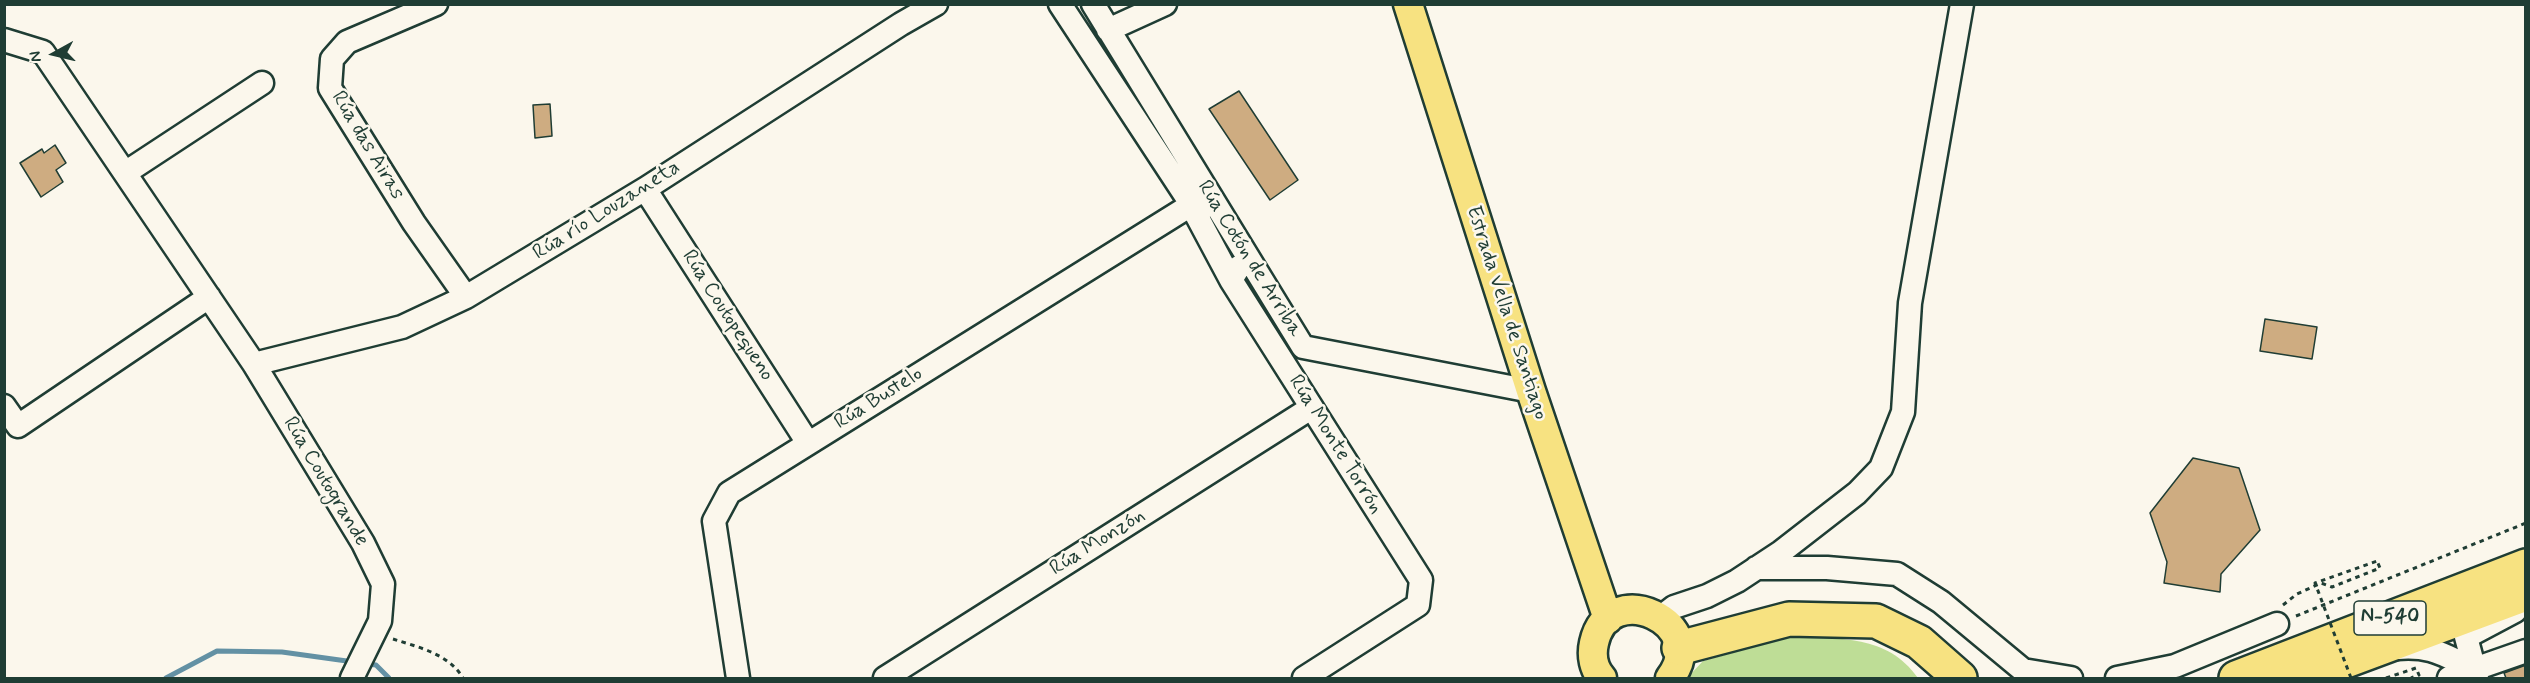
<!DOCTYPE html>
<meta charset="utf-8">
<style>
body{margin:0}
#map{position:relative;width:2530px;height:683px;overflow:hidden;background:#fbf7ec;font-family:Mynerve,sans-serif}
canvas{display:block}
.frame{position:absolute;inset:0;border:6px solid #1f3d34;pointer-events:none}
.north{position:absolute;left:24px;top:24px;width:60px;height:60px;-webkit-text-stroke:4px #fbf7ec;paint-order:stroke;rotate:262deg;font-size:16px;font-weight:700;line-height:24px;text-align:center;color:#1f3d34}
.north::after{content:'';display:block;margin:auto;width:21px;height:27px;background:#1f3d34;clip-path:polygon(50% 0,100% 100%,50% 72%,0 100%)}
</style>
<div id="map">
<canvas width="2530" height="683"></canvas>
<div class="frame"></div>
<div class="north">N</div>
</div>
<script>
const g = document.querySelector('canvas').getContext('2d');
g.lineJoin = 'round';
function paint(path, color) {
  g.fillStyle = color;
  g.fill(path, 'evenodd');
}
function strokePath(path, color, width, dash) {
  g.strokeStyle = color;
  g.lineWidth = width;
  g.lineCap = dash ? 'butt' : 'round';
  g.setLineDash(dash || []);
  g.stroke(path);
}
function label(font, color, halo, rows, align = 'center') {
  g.font = font + ' Mynerve,sans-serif';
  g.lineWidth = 5;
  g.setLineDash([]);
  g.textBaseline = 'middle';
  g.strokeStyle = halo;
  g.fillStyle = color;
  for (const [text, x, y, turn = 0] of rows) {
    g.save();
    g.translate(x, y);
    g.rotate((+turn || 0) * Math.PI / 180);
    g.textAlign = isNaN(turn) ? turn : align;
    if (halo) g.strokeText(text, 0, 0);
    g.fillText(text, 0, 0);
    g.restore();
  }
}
paint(new Path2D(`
 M1790,637c50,2 97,-3 128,41h-231l16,-17z`), '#bedd96');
strokePath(new Path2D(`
 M367,664l9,1 13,13
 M166,678l51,-27 65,1 72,10`), '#6391a4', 5);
const building = new Path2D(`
 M1239,91l59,89 -28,20 -61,-91z
 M550,104l2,32 -17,2 -2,-33z
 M55,145l11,18 -10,7 7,12 -22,15 -21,-34 22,-14 2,4z
 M2265,319l52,8 -5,32 -52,-8z
 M2193,458l46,10 21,62 -39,44 -1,18 -56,-9 3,-21 -17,-49z
 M2526,665v13h-20l-2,-5z`);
paint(building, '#ceac81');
strokePath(building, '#1f3d34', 1.5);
const minor = new Path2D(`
 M436,4l-89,38 -15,17 -2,29 84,135 52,74
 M1060,4l139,212
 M1093,4l210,343 228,44
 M1108,30l57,-26
 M4,40l39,12 211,312 109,179 20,41 -3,37 -28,57
 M125,173l137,-90
 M645,189l163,254
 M1239,267l-8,13 190,300 -3,25 -114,73
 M254,364l148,-37 64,-30 179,-108 256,-165 35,-20
 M4,406l14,20 191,-129
 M1756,568h71l70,6 44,28 82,68 48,8
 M1661,617l13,-10 33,-11 30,-15 44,-29 76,-59 24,-25 22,-56 7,-109 52,-299
 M2397,648c35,-3 46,7 77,21
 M738,678l-24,-157 15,-28 462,-288 40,75
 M885,678l426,-270
 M2117,678l58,-12 102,-42
 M2449,678l77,-27
 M2477,678l-11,-41 49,-26`);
const major = new Path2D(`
 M1408,4l123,387 77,228
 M1602,678c-8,-9 -11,-22 -8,-35 15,-68 118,-19 76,35`);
const highway = new Path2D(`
 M1679,648l110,-29 87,2 43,21 41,36
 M2236,678l290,-112
 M2300,678l226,-84`);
strokePath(minor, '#1f3d34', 27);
strokePath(major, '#1f3d34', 33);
strokePath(highway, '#1f3d34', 38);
strokePath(new Path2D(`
 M2283,605l14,-11 24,-11 11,4 48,-19 -3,-7
 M2296,616l230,-93
 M393,639c25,8 56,15 70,39
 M2386,678l30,-10 3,7 -8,3`), '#1f3d34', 3, [4.5, 4.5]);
strokePath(minor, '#fbf7ec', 22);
strokePath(major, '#f7e281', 28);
strokePath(highway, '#f7e281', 33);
strokePath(new Path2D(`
 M2351,678l-36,-95 62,-22`), '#1f3d34', 3, [4.5, 4.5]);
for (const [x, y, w] of [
 [2390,618,72]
]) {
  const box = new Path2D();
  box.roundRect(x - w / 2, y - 17, w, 34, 4.5);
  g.fillStyle = '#fbf7ec';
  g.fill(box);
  strokePath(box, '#1f3d34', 1.5);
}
label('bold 20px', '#1f3d34', null, [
 ["N-540",2390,618]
]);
label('21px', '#1f3d34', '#fbf7ec', [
 ["Rúa das Airas",367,146,59],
 ["Rúa río Louzaneta",607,211,-32],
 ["Rúa Cotón de Arriba",1249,259,58],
 ["Estrada Vella de Santiago",1506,313,72],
 ["Rúa Coutopequeno",727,316,57],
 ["Rúa Bustelo",879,399,-32],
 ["Rúa Monte Torrón",1335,445,58],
 ["Rúa Coutogrande",325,482,59],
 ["Rúa Monzón",1098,543,-32]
]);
</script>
